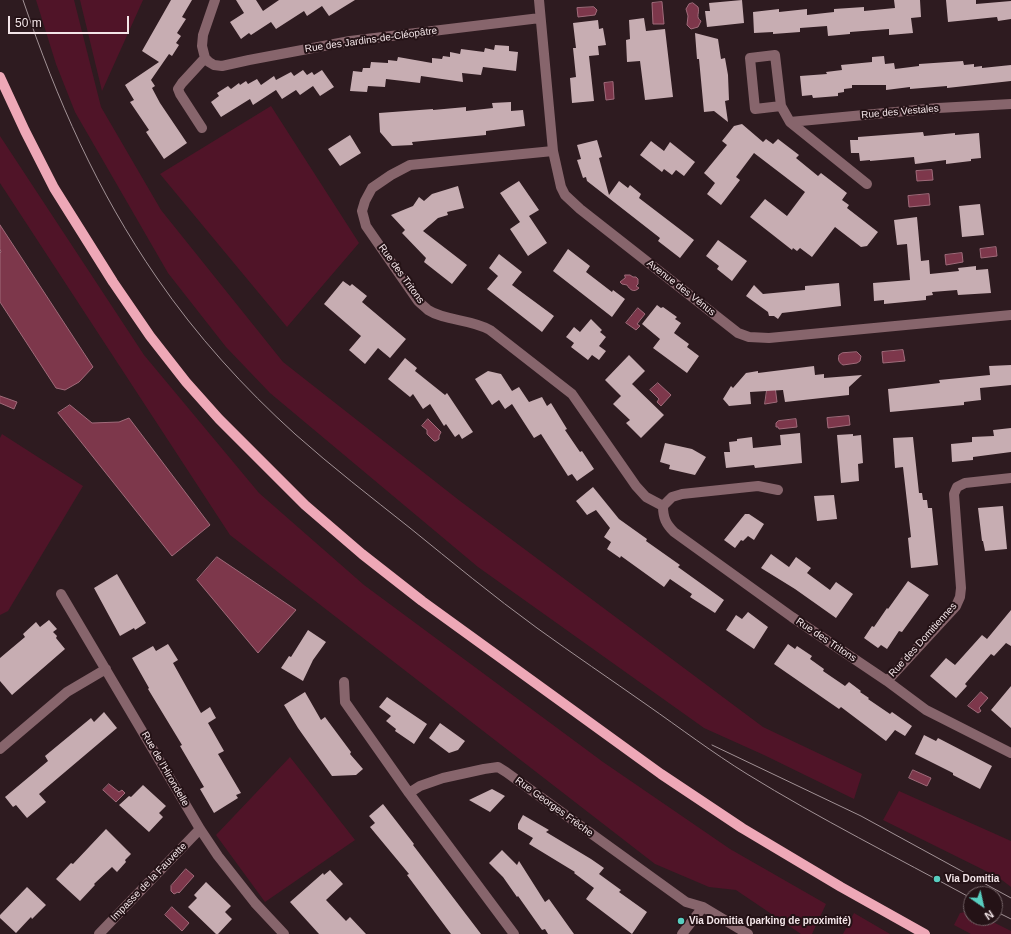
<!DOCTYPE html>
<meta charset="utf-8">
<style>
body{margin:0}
#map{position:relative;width:1011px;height:934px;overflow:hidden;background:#2e1b20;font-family:Arial,sans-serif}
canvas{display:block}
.north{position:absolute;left:963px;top:886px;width:40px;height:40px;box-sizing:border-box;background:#241216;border:1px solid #77666a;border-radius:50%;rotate:146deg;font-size:11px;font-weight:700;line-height:16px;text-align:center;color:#f3e5e8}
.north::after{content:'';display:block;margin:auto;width:14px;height:18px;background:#58cec0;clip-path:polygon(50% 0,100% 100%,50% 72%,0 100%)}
.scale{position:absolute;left:8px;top:16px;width:121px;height:18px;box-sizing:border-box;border:2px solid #f3e5e8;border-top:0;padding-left:5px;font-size:12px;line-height:14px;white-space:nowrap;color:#f3e5e8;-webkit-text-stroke:3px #241216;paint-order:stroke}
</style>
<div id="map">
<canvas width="1011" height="934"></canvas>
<div class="north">N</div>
<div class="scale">50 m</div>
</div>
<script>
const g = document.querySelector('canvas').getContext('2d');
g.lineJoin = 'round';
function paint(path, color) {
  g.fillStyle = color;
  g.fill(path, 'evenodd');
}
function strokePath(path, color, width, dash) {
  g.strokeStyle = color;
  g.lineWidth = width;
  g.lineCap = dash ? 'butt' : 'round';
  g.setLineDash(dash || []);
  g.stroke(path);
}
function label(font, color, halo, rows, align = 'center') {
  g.font = font + ' Arial,sans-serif';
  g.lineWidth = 4;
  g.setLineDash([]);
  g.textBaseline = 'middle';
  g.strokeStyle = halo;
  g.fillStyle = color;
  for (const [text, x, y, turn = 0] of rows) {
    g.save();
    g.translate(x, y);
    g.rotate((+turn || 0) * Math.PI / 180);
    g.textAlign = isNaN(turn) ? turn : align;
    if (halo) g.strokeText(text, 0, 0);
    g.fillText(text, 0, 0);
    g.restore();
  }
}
paint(new Path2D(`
 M36,0h38l27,107 60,103 122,152 177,139 303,226 99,47 -8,25 -90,-44 -60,-27 -226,-161 -208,-174 -44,-46 -58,-74 -93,-161 -19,-48z
 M80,0h63l-41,91z
 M271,106l88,137 -72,84 -127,-153z
 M0,136l144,219 115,138 105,92 239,177 127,87 96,55 -14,30h-11l-65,-44 -27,-3 -54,-23 -425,-329 -230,-352z
 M2,434l81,52 -75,125 -8,4v-177z
 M290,757l65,83 -90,62 -49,-67z
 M899,791l112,50v46l-13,-10 -115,-57z
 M971,911v7h14l26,13v3h-40l-17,-9 6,-12z
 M854,913l36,21h-47z`), '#501428');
const water = new Path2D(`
 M662,2l2,22h-11l-1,-21z
 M693,3l5,4c2,6 -3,10 3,14l-3,6 -7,2 -4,-4 1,-9 -2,-7 3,-5z
 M594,7l3,3 -2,5 -17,2 -1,-9z
 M613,82l1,17 -8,1 -2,-17z
 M932,170l1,10 -16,1 -1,-10z
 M929,194l1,11 -21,2 -1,-11z
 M0,225l93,142 -14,15 -14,8 -9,-2 -56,-86v-49l1,-1 -1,-3z
 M996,247l1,9 -16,2 -1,-9z
 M962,253l1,9 -17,3 -1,-10z
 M625,275h5l3,2h3l2,2v5l-2,2 3,2c-5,5 -9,2 -12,-3l-5,-1 -2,-2 5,-4z
 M638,308l7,6 -8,10 3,2 -4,4 -10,-7z
 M903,350l2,11 -22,2 -1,-11z
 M857,352l4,4 -1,5 -3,2 -14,2c-5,-3 -5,-6 -4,-10l3,-2z
 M658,383l13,12 -10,11 -4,-4 2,-3 -9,-9z
 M768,383l7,3 2,16 -12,2z
 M0,396l17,6 -3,7 -14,-6z
 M70,405l22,18 27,-1 10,-4 81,107 -38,31 -114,-143z
 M849,416l1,9 -22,3 -1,-10z
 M428,419l13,13 -2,4v3l-3,2h-2l-7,-7v-4l-5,-4z
 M796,419l1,8 -18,2 -1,-2h-2v-4l2,-2z
 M217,557l79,53 -38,43 -61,-73z
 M981,692l7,6 -9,10 2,3 -3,2 -10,-7z
 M913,770l18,8 -4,8 -18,-8z
 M109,784l10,8 3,-2 3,3 -9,9 -13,-12z
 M186,869l8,7 -15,17 -1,-1 -4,2 -3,-3v-5z
 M172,907l17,16 -7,8 -17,-16z`);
paint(water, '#7d374b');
strokePath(water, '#a06b7a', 1);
paint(new Path2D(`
 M171,0h21l-10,17 4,2 -9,14 4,3 -5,7 3,2 -7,11 -3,-2 -18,26 4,6 -3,2 8,15 27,40 -23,16 -18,-27 3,-2 -19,-28 4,-2 -9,-15 34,-23 -17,-11z
 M236,0h20l7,11 16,-11h76l-26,16 -7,-10 -15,10 -3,-5 -28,18 -5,-7 -20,13 -2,-2 -8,6 -11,-17 14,-9z
 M742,0l2,23 -37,4 -2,-16h5l-1,-8z
 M894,0h26l1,17 -10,1 2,15 -24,2v-6l-39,3v2l-22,2 -1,-10 -27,2v4l-27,2v-2l-19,1 -1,-21 26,-3v3l28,-3v6l27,-3v-3l30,-2v4l31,-3z
 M946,0h30v4l35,-3v18l-13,2 -1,-4 -49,5z
 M644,18l2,13 19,-2 8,68 -28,3 -5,-39 -13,1 -1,-22 4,-1 -1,-19z
 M598,20l1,9 4,-1 3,17 -8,1 1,9 -10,1 5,45 -22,2 -2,-25 6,-1 -3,-29h3l-3,-25z
 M695,33l23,6 3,20 4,-1 3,17 1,25 -4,1 3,21 -14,-11 -10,1 -5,-53h-2z
 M495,45l14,1v5l9,1 -2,19 -33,-4 -2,8 -19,-2 1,9 -42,-6 -1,7 -34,-4 -1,8 -17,-1 -1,6 -17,-1 3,-20 9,1 1,-4h7l1,-6 17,1v-3l9,1 1,-4 34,6v-5l10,1 1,-3 7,1v-5l10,2 1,-5 23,3 1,-4 9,2z
 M884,56l1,8 9,-1 1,6 24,-3v-2l44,-3 1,4 10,-1v3l8,-1v2l29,-3v16l-64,7v-2l-37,3v-2l-24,3v-5h-34v3l-8,1v3l-6,1v3l-25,2 -1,-3 -10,1 -2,-20 27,-2 -1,-2 16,-2 -1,-5 31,-3v-5z
 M303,70l4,5 5,-3 2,3 8,-5 12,17 -14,9 -7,-10 -13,9 -4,-5 -14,9 -6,-9 -23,15 -3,-6 -29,18 -10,-15 8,-6 -2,-3 11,-7 3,3 8,-6 1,2 6,-4 2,3 9,-5 4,6 13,-9 2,4 15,-8 3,4z
 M511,102v9l12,-1 2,16 -39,5v4l-74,7 1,3 -21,1 -12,-14 -1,-19 54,-4v1l33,-3v4l27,-3 -1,-5z
 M742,124l21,18 3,-3 7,5 5,-5 21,16 -3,3 22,18 3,-3 26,20 -5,7 7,5 -2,3 31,24 -11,14 -6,1 -26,-20 -23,30 -12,-9 -3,3 -4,-3 -1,2 -42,-33 15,-18 22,17 18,-24 -51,-39 -18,24 4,3 -19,25 -14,-11 8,-11 -11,-10 23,-28 -5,-4 12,-15z
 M923,132l1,4 31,-3v2l24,-2 2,25 -10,1v2l-25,3v-4l-31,4 -1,-7 -44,4v-1l-10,1 -1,-8h-8l-1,-13h8v-3z
 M350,135l11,18 -21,13 -12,-17z
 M597,140l5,17 -3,1 10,37 10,-14 9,7 2,-3 11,9 -2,4 55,42 -14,18 -22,-17 2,-3 -73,-57 -1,-4 -3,1 -6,-18 4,-1 -4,-14z
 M651,141l13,10 6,-9 25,20 -11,14 -8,-6 -4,5 -8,-6 -2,3 -22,-17z
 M519,181l20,29 -10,6 18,27 -19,13 -18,-27 10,-7 -20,-29z
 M458,186l6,22 -17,4 1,3 -10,3 -15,13 44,34 -15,19 -28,-22 2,-4 -24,-25 3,-3 -14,-15 22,-9 6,-9 5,4 8,-7z
 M980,204l4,31 -22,2 -3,-31z
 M917,217l4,44 8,-1 1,14 29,-3 -1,-3 18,-2v4l12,-1 3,24 -33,2 -1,-5 -25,2 1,3 -7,1v4l-42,4v-4l-10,1 -1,-18 37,-3 -3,-36 -10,1 -3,-25z
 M718,240l29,21 -15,20 -15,-12 2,-3 -13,-10z
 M568,249l22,17 -4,6 26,20 1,-2 12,9 -13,18 -59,-46z
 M499,254l23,18 -10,13 42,31 -12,16 -55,-43 11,-13 -9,-8z
 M343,281l7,5 2,-2 15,12 -5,6 44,37 -16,19 -12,-10 -13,16 -16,-14 12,-14 -37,-32z
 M839,283l2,23 -59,7 -4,6 -4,-3h-5l-1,-4 -22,-16 8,-11 9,9 42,-4v-4z
 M657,305l4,3 2,-1 14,10 -2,2 6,4 -7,10 15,11 -2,3 12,9 -12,17 -34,-25 7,-9 -18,-15z
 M591,319l11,11 -2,2 6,5 -7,9 7,5 -7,9 -7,-5 -4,5 -17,-13 3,-4 -8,-6 8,-10 6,5z
 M629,355l16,16 -13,13 32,31 -23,23 -15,-15 4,-3 -17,-16 8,-8 -16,-16z
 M405,358l12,10 -2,3 30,24 2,-2 26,39 -11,7 -3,-5 -4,3 -9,-13 -2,2 -14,-22 -7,5 -10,-15 -3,3 -22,-18z
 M1011,365v20l-31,3 1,12 -17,2v3l-74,7 -2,-23 52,-6 -1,-3 51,-5 -1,-9z
 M814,366l1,9 9,-1v4l38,-3 -13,12v8l-64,7 -2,-12 -33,2 1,12 -22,2 -6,-7 8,-13 2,2 13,-15 12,-2v2z
 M488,371l13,3 11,17 7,-4 10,15 13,-5 5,9 4,-3 16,26 -2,1 15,22 2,-1 12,18 -17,12 -5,-7 -4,2 -27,-42 -7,4 -22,-34 -7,5 -6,-9 -7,5 -17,-26z
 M1011,428v24l-38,5v3l-21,2 -1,-18 21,-2v-5l22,-1 -1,-6z
 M800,433l2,30 -47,5 -1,-3 -28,3 -2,-16h6l-1,-10 8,-1v-2l15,-2 1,11 28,-3 -1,-10z
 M853,434v2l8,-1 2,28 -5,1 1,17 -18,2 -4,-48z
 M913,437l6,56h3l1,7h4l1,8h4l6,57 -27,3 -3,-30 3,-1 -8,-70 -8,1 -2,-30z
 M665,443l27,6 14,8 -11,18 -26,-6 1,-4 -10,-3z
 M593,487l26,32 28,20 -1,2 34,24 -2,2 46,33 -9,13 -25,-16 2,-3 -22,-15 -6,8 -43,-31 -1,2 -13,-9 4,-7 -7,-5 6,-9 -14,-18 -9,5 -11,-14z
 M834,495l3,24 -20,2 -3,-25z
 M1003,506l4,43 -22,2 -2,-10h-1l-4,-33z
 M745,514h4l15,10 -10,16 -6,-4 -5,5 -2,-1 -6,8 -11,-8z
 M771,554l18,13 7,-10 15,11 -4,5 23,17 6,-8 17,12 -17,24 -41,-29 -34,-21z
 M117,574l29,49 -11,7 -1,-2 -14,8 -26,-48z
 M908,581l21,14 -27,37 -3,-1 -12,18 -6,-4 -3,3 -14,-10 8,-12 2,1 13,-19 1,1z
 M1011,610v36l-5,-3 -12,13 -3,-2 -26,30 2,2 -11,12 -26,-22 16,-18 9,7 27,-30 5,4z
 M748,612l20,15 -14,22 -28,-19 10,-15 6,4z
 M49,620l8,9 -4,3 4,4 -1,2 9,11 -53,46 -12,-14v-23l25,-21 -2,-3 13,-12 4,5z
 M308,630l18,12 -13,18 -10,21 -22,-13 8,-12 2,1z
 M168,644l10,16 -5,3 28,50 9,-6 6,11 -8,5 16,28 -6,3 23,39 -5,2 2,3 -24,15 -14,-24 4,-2 -24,-41 2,-1 -34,-56 1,-1 -17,-30 21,-12 3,5z
 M788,644l7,5 2,-3 15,10 -2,3 14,10 -1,2 22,15 4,-4 12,9 -1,1 9,6 -1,1 22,15 2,-2 20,14 -7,10 -10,-6 -9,11 -45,-34 -2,2 -65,-45z
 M1011,686v42l-20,-18z
 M305,692l16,28 4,-3 26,35 -1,2 13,15 -7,6 -24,1 -34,-48 -14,-23z
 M387,697l40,27 -13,20 -19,-13 1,-2 -10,-8 5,-5 -12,-9z
 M104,712l13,16 -78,66 7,8 -19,16 -11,-13 -3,2 -8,-10 43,-36 -3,-5 46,-38 3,4z
 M440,723l25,18 -7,9 -9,3 -20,-15z
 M924,735l12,6 2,-3 54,28 -12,23 -27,-14v-2l-38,-19z
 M143,785l23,21 -7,7 4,4 -14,15 -30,-27 10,-9 2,1z
 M492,789l13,7 -15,16 -21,-12z
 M383,804l31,40 -1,1 68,89h-30l-44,-59 2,-1 -39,-47 5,-4 -6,-7z
 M523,815l26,15 -3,2 45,27 13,9 -5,6 22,16 -2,2 28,20 -15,22 -46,-35 8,-11 -20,-15 1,-1 -46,-28 4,-6 -15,-9v-5z
 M106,829l25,25 -6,6 1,2 -9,10 -5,-5 -18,17 1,1 -15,16 -24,-22 15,-16 2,1z
 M502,850l15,15 2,-4 26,41 4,-3 25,35h-26l-3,-5 -3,1 -24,-34 -1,1 -14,-20 -14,-14z
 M330,870l13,14 -17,16 20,21 4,-4 16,17h-47l-29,-32 33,-29 1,2z
 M206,882l25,24 -6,6 7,7 -14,15h-2l-28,-27 9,-9 -3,-3z
 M27,887l19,18 -14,14 -1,-2 -15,16 -16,-15v-3z`), '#c7adb2');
strokePath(new Path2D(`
 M215,0l-12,35 -1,11 3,12 4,4 5,3 8,1 27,-6 101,-19 190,-23
 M539,0l14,151 8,36 4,8 15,14 158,124 11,4 20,1 242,-23
 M781,106l-26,3 -5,-51 25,-3 6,51 9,16 77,62
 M790,122l148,-14 73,-4
 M202,128l-22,-34 -2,-5 4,-6 23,-25
 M553,151l-143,14 -19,10 -19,13 -7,13 -3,10 4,15 52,75c3,3 7,6 10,9 17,11 43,9 62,20l82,64 64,92 10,11 17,9
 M663,506c0,12 3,18 11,26l118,85 95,64 39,29 85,43
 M663,506l9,-9 10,-3 76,-8 20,4
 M61,594l139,235 18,27 37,47 29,31
 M887,681l69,-75 4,-9 1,-9 -7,-94 3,-7 8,-4 46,-5
 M344,682l1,20 64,91
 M0,749l67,-57 39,-23
 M99,934l101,-105
 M514,934l-105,-141 11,-7 23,-8 41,-9 14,-2 8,5 180,130 17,5 45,27
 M682,934l21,-27`), '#87656c', 10);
strokePath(new Path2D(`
 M0,77l25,54 29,57 59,94 37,54 36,46 33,37 86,86 57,49 60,47 239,173 81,54 99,59 84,47`), '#eea8b7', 10);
strokePath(new Path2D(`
 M23,0c34,100 74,191 134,278 39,57 87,110 138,156 37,33 76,63 115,94 42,34 83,68 127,100 36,26 73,51 110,77 33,23 66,48 100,69 73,45 149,83 224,124
 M712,745l149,71 150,82
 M995,911l16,8`), '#a29296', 1);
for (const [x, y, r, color] of [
 [937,879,4,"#58cec0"],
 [681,921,4,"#58cec0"]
]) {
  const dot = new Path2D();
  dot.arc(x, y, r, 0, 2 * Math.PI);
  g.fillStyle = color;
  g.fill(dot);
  strokePath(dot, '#241216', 1.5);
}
label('10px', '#f3e5e8', '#241216', [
 ["Rue des Jardins-de-Cléopâtre",371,40,-8],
 ["Rue des Vestales",900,112,-5],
 ["Rue des Tritons",401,274,54],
 ["Avenue des Vénus",681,288,38],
 ["Rue des Tritons",826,640,34],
 ["Rue des Domitiennes",923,640,-48],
 ["Rue de l'Hirondelle",165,769,60],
 ["Rue Georges Frêche",554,807,36],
 ["Impasse de la Fauvette",149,882,-46]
]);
label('bold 10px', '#f3e5e8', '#241216', [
 ["Via Domitia",945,879],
 ["Via Domitia (parking de proximité)",689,921]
], 'left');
</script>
